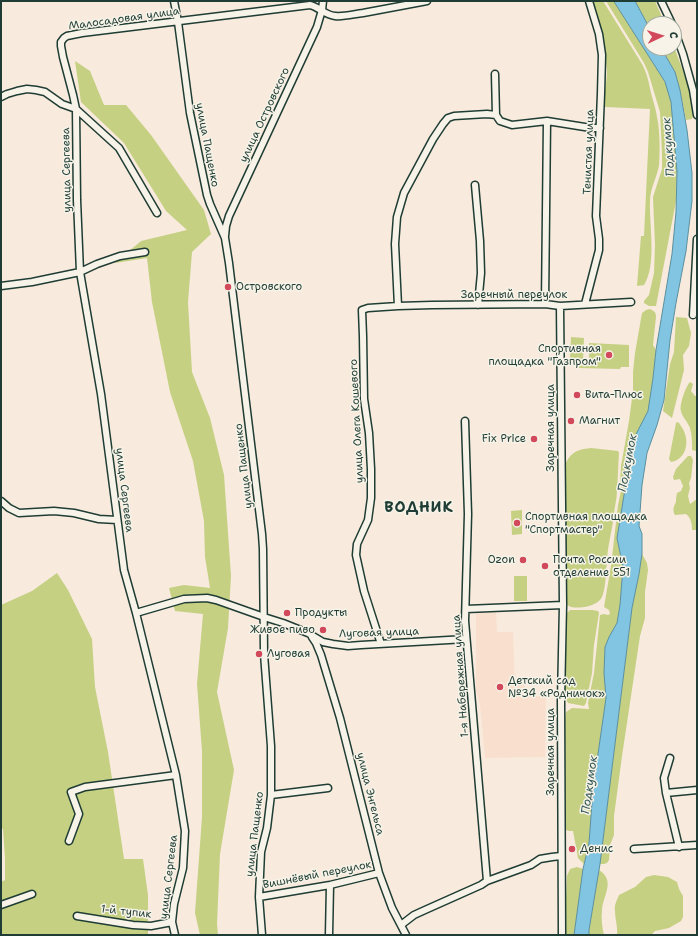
<!DOCTYPE html>
<meta charset="utf-8">
<style>
body{margin:0}
#map{position:relative;width:698px;height:936px;overflow:hidden;background:#f8eadc;font-family:"Shantell Sans",sans-serif}
canvas{display:block}
.frame{position:absolute;inset:0;border:2px solid #1f3d34;pointer-events:none}
.north{position:absolute;left:642px;top:16px;width:40px;height:40px;box-sizing:border-box;background:#f7f3e8;border:1px solid #a1aaa0;border-radius:50%;rotate:86deg;font-size:11px;font-weight:700;line-height:16px;text-align:center;color:#1f3d34}
.north::after{content:'';display:block;margin:auto;width:14px;height:18px;background:#d1495b;clip-path:polygon(50% 0,100% 100%,50% 72%,0 100%)}
</style>
<div id="map">
<canvas width="698" height="936"></canvas>
<div class="frame"></div>
<div class="north">С</div>
</div>
<script>
const g = document.querySelector('canvas').getContext('2d');
g.lineJoin = 'round';
function paint(path, color) {
  g.fillStyle = color;
  g.fill(path, 'evenodd');
}
function strokePath(path, color, width, dash) {
  g.strokeStyle = color;
  g.lineWidth = width;
  g.lineCap = dash ? 'butt' : 'round';
  g.setLineDash(dash || []);
  g.stroke(path);
}
function label(font, color, halo, rows, align = 'center') {
  g.font = font + ' "Shantell Sans",sans-serif';
  g.lineWidth = 3;
  g.setLineDash([]);
  g.textBaseline = 'middle';
  g.strokeStyle = halo;
  g.fillStyle = color;
  for (const [text, x, y, turn = 0] of rows) {
    g.save();
    g.translate(x, y);
    g.rotate((+turn || 0) * Math.PI / 180);
    g.textAlign = isNaN(turn) ? turn : align;
    if (halo) g.strokeText(text, 0, 0);
    g.fillText(text, 0, 0);
    g.restore();
  }
}
paint(new Path2D(`
 M476,612h20l1,20h16l2,52h10v12h21l-1,61 -60,1 -5,-53 -4,-14z`), '#f9e0ce');
paint(new Path2D(`
 M592,1h11l39,63c5,9 7,19 9,29 2,8 5,16 6,24 3,12 3,36 2,48 -2,13 -9,23 -9,36 -1,23 7,64 -6,84l-7,1 4,-50h3l6,-127 -45,-2c-3,-13 2,-22 2,-35 -2,-25 -8,-47 -15,-71z
 M606,1h8l51,81 4,10 2,10 6,70 -1,29 -20,105h-7l-5,-3v-2l5,-6 5,-22 1,-28 -2,-48 9,-28v-16l-2,-41 -12,-40 -4,-9z
 M635,1h20l10,23h-15v5z
 M674,47c5,13 24,60 18,72l-6,1 -6,-30 -5,-18 -14,-24h13z
 M75,61l15,10 14,34h22l25,30 53,75 7,24 -19,18 -4,50 4,70 18,46 14,57 7,101 -3,52 -11,64 17,78 -14,84 -3,70 1,11h-18l-5,-22 7,-96v-66l-5,-67 6,-70 -28,-3 -6,-23 15,-3 26,3 -5,-31 -1,-36 -11,-60 -23,-69 -18,-90 -5,-44 -32,5 26,-22 46,-11 -21,-19 -42,-68 -43,-41z
 M650,309c4,2 6,3 6,8l-3,28 3,5 -3,28 -5,33 -15,29 -16,98 6,29 -3,38 -3,18 -8,14 -4,10 -1,26 2,25 -13,91 -4,54 -5,21 -6,-6 -5,-27h-4l-6,-2v-95l3,-22 6,-4 17,1 -1,-6 6,-30 6,-58 4,-1 4,1 2,-1 -1,-4 -5,-3 7,-41 7,-61 3,-14 -1,-6 1,-19 8,-45 4,-30v-19l2,-19 7,-40 4,-3z
 M676,317l11,1 4,15 -2,13 -6,9 1,15 -12,48 -9,-7 7,-47 4,-12z
 M571,337l13,1 -1,22 -13,-1z
 M589,343l40,2v22h-8l-1,2 -41,-1v-3l10,-2z
 M690,382l3,2 -2,7 4,5h2v53l-1,2 -4,-1c0,-7 0,-15 -2,-22 -2,-6 -8,-11 -9,-17 -2,-6 5,-25 9,-29z
 M677,422l2,1c2,3 5,7 6,11 4,12 -1,26 -14,28l-2,-3 7,-36z
 M591,448l27,3 1,2c-1,13 -1,25 -2,38 0,8 -3,17 -3,25 -2,14 -6,29 -7,43 -1,10 -1,29 -5,38 -4,9 -22,12 -31,10 -2,-1 -4,-2 -6,-3l-2,-136c8,-15 11,-18 28,-20z
 M688,456h3l2,4 -2,18 -2,5 1,5 -2,8 2,8 7,-5v31h-5c0,-7 -1,-12 -6,-16l-11,1c-3,-5 -1,-9 1,-13v-3l1,-6 4,-2 2,-5 -3,-7 -6,1 -1,-3 3,-8z
 M522,510v24l-10,1 -1,-24z
 M642,554l5,9 1,7 -3,22v26l-5,18 -18,120 -8,60v19l-4,10 -1,15 -2,3 -3,1h-4l32,-256 7,-34z
 M57,573l11,17 24,49 3,48 13,65 16,107h19l5,36v40h-147v-53l4,-2v-22l-2,-29 -2,-1v-223l31,-14z
 M514,576h13v25h-13z
 M570,610h22l6,1 1,2 -5,32 -2,28 -6,30 -2,3 -16,-3 -3,-6v-78l2,-6z
 M577,867l6,2 -9,66h-10l3,-59 3,-7z
 M599,870c17,11 4,25 3,40 -1,9 0,17 2,25h-15v-5z
 M654,875l14,2 9,5 2,7 4,7v21l-2,4 -12,7 -14,3 -4,4h-34c1,-8 -2,-16 -2,-24 -1,-6 2,-11 4,-16l16,-8 11,-10z`), '#c5d083');
const water = new Path2D(`
 M614,1h21l15,28v19h11l14,24 5,18 7,40 5,43v28l-6,50 -10,52 -6,37 -6,60 -7,25 -10,28 -5,32 -3,41 3,8v20l-3,20 -7,34 -32,256 -11,66v5h-15l9,-66 6,-26 4,-54 13,-91 -2,-25 1,-26 4,-10 8,-14 3,-18 3,-38 -6,-29 16,-98 15,-29 5,-33 3,-28 16,-96 4,-42 1,-40 -6,-70 -6,-20z`);
paint(water, '#82c5e3');
strokePath(water, '#5a8f9d', 1);
const minor = new Path2D(`
 M174,1l4,21 12,91 17,82 3,9 15,34 4,25 33,271 1,15 1,105 7,92v49l-4,33 -6,24 -2,45 3,38
 M661,1l11,23
 M674,29l9,25 10,36 4,25
 M495,74l1,41
 M1,97l6,-3 10,-3 10,-2 9,1 9,2 17,12 14,5 43,39 38,65
 M475,185l5,56 1,32 -3,32
 M225,236l1,-10 3,-10 88,-189 5,-17 1,-9
 M1,286l31,-4 48,-10 17,-8 23,-8 25,-4
 M545,304l2,-183
 M585,304l14,-54v-11l-3,-23 5,-122 1,-39 -3,-21 -10,-33
 M398,306l34,-1 113,-1 15,2 71,-4
 M560,306l3,299 -2,95 1,235
 M693,315l4,-76
 M465,421l3,93 -3,107 22,260
 M1,501l8,7 10,5 35,-2 20,2 25,6 18,1
 M466,609l97,-4
 M136,613l48,-14 23,-1 9,2 48,17 19,6 25,10 15,9 10,2 15,2 13,-1 105,-6
 M312,637l4,6 5,12 19,63 39,155 13,35 14,27
 M381,644l-17,-53 -8,-36 1,-11 11,-24 3,-22v-29l-2,-36 -5,-34 -1,-63 -1,-26 6,-2 30,-2 -3,-62 2,-27 7,-24 29,-54 10,-15 5,-6 6,-2 33,-2 9,1 4,6 12,4 35,-4 44,7h9
 M670,758l-6,20 2,15 13,54
 M666,793l31,-3
 M271,795l57,-7
 M69,841l10,-27 -8,-22 14,-5 91,-12
 M634,849l63,-4
 M259,897l71,-12 49,-12
 M1,905l31,-11
 M77,916l56,9 18,1 21,-4
 M401,925l13,-10 11,-5 56,-25 6,-4 44,-16 9,-6 12,-2 9,-1
 M175,935l-3,-13 2,-18 9,-36 2,-37 -9,-56 -40,-162 -12,-43 -23,-176 -21,-122 -3,-72 -1,-91 -3,-14 -10,-38 -2,-11v-4l3,-4 3,-2 15,-3 228,-28c9,2 15,10 25,11 9,1 19,-2 28,-3 21,-4 42,-8 64,-12
 M329,935l1,-50`);
strokePath(minor, '#1f3d34', 9);
strokePath(minor, '#f7f3e8', 6);
for (const [x, y, r, color] of [
 [228,287,4,"#d1495b"],
 [609,355,4,"#d1495b"],
 [577,395,4,"#d1495b"],
 [571,421,4,"#d1495b"],
 [534,439,4,"#d1495b"],
 [517,523,4,"#d1495b"],
 [523,560,4,"#d1495b"],
 [545,566,4,"#d1495b"],
 [287,613,4,"#d1495b"],
 [323,630,4,"#d1495b"],
 [259,654,4,"#d1495b"],
 [500,687,4,"#d1495b"],
 [572,849,4,"#d1495b"]
]) {
  const dot = new Path2D();
  dot.arc(x, y, r, 0, 2 * Math.PI);
  g.fillStyle = color;
  g.fill(dot);
  strokePath(dot, '#f7f3e8', 1.5);
}
label('11px', '#1f3d34', '#f7f3e8', [
 ["Малосадовая улица",124,19,-8],
 ["улица Островского",265,115,-65],
 ["улица Пащенко",207,145,79],
 ["Тенистая улица",589,152,-88],
 ["улица Сергеева",67,170,-91],
 ["Заречный переулок",514,295],
 ["улица Олега Кошевого",357,421,-93],
 ["Заречная улица",551,428,-90],
 ["улица Пащенко",244,466,-97],
 ["улица Сергеева",124,490,83],
 ["Луговая улица",379,633,-2],
 ["1-я Набережная улица",461,676,-94],
 ["Заречная улица",551,752,-90],
 ["улица Энгельса",370,794,76],
 ["улица Пащенко",255,834,-83],
 ["Вишнёвый переулок",317,875,-11],
 ["улица Сергеева",169,877,-83],
 ["1-й тупик",126,912,6]
]);
label('11px', '#1f3d34', '#f7f3e8', [
 ["Островского",236,287],
 ["Спортивная",601,349,"right"],
 ["площадка \"Газпром\"",601,362,"right"],
 ["Вита-Плюс",585,395],
 ["Магнит",579,421],
 ["Fix Price",526,439,"right"],
 ["Спортивная площадка",525,517],
 ["\"Спортмастер\"",525,530],
 ["Ozon",515,560,"right"],
 ["Почта России",553,560],
 ["отделение 551",553,573],
 ["Продукты",295,613],
 ["Живое пиво",315,630,"right"],
 ["Луговая",267,654],
 ["Детский сад",508,681],
 ["№34 «Родничок»",508,694],
 ["Денис",580,849]
], 'left');
label('italic 12px', '#335857', '#f7f3e8', [
 ["Подкумок",669,147,-94],
 ["Подкумок",628,463,-79],
 ["Подкумок",590,785,-82]
]);
g.letterSpacing = '1px';
label('bold 15px', '#1f3d34', '#f7f3e8', [
 ["ВОДНИК",419,508]
]);
g.letterSpacing = '0px';
</script>
